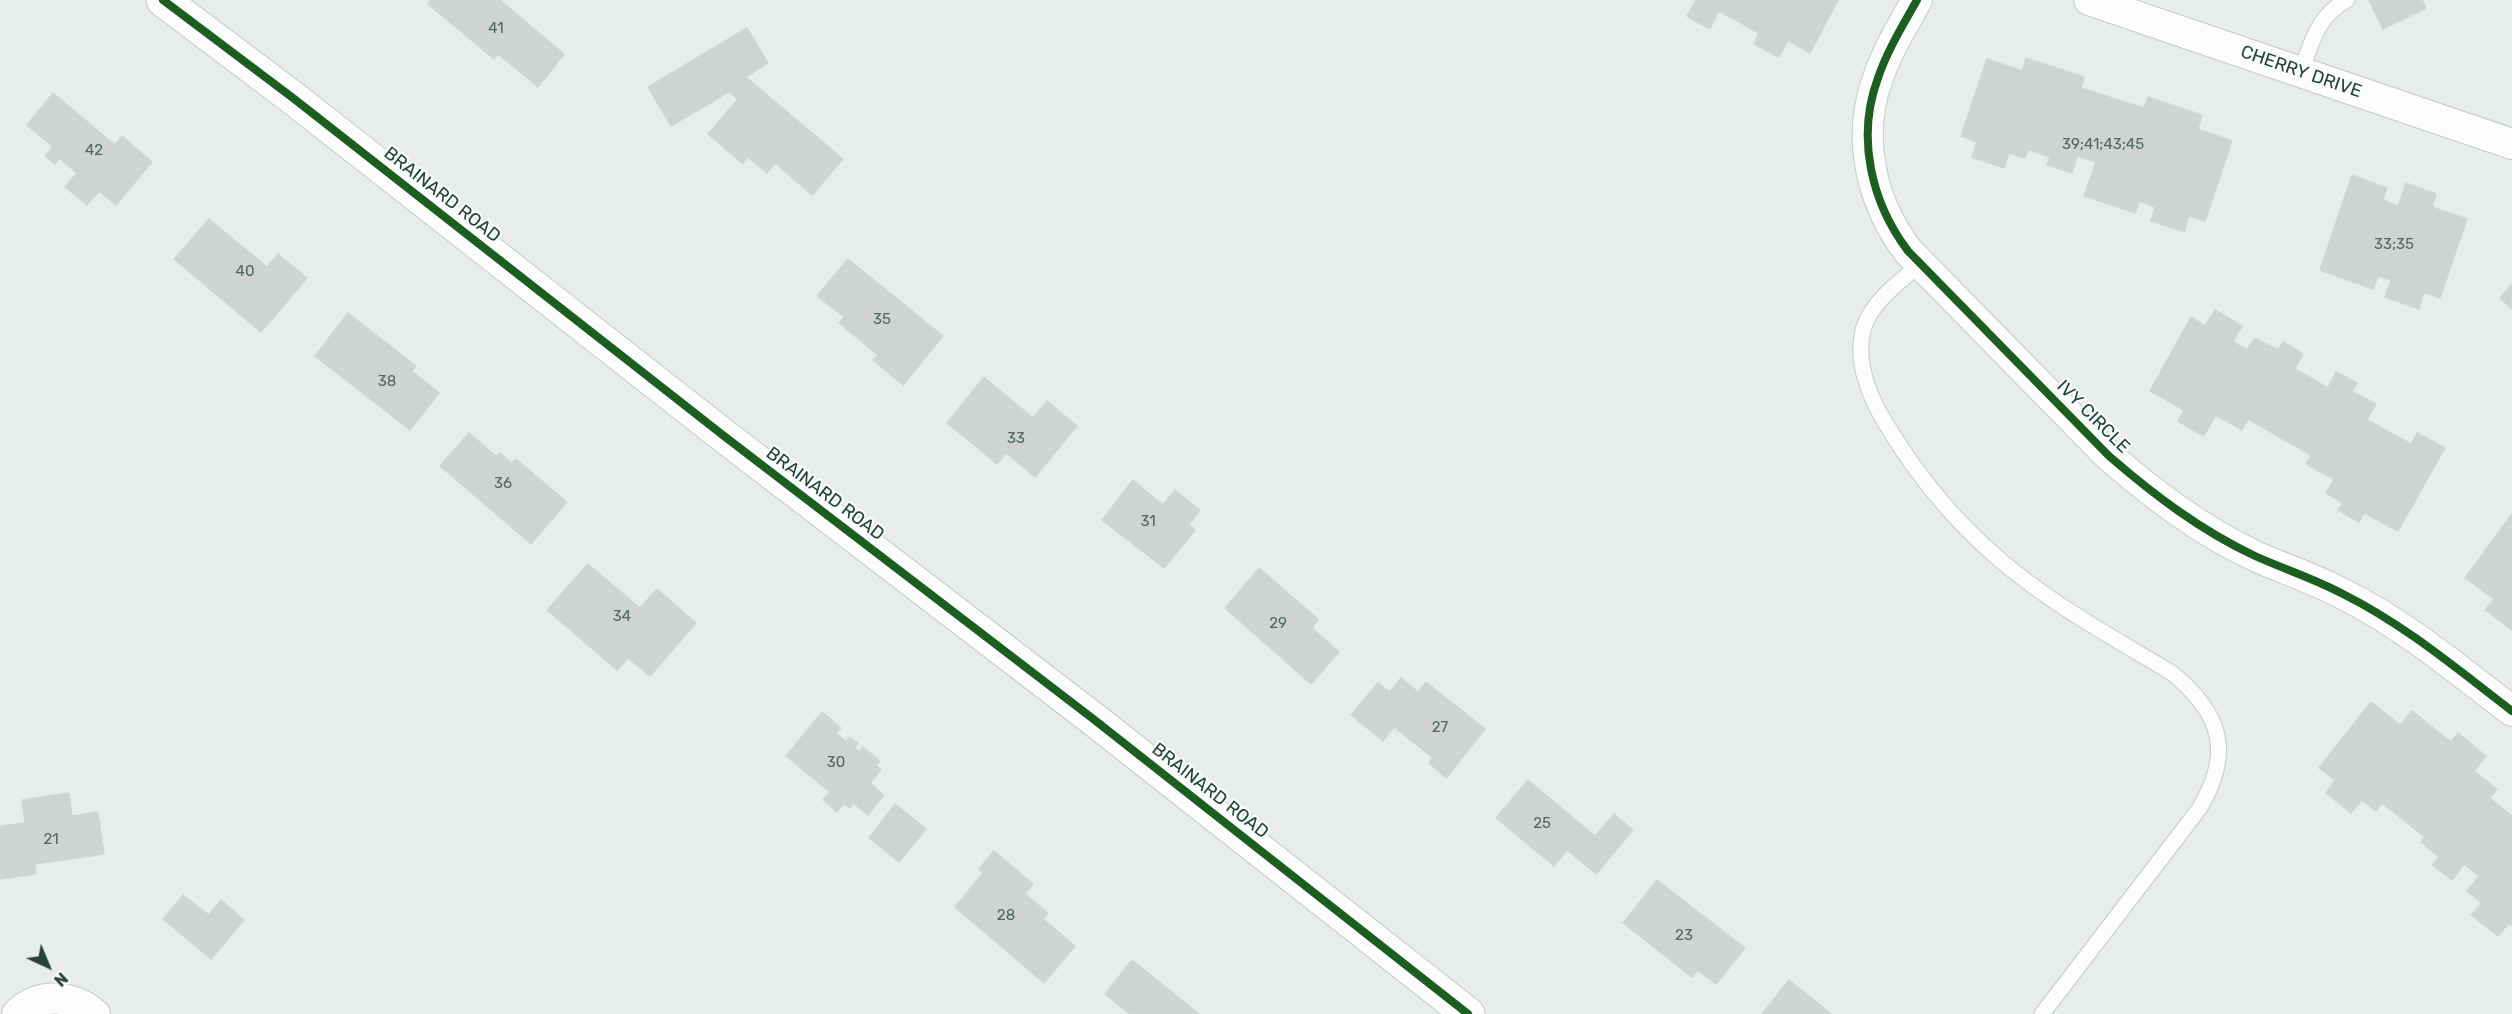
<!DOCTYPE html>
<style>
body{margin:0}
#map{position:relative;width:2512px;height:1014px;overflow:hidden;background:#e8edeb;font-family:Rubik,sans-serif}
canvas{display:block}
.north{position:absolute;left:18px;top:936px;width:60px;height:60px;-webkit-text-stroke:4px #f7fbf9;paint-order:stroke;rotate:136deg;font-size:16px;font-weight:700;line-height:24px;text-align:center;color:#24423a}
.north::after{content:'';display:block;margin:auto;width:21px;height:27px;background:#24423a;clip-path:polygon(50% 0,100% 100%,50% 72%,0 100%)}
</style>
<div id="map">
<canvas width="2512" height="1014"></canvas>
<div class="north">N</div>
</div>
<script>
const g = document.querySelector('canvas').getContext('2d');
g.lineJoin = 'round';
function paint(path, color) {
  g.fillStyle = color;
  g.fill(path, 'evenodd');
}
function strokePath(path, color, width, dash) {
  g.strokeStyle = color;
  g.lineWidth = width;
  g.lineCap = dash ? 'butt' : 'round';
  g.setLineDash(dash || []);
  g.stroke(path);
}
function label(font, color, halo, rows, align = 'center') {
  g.font = font + ' Rubik,sans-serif';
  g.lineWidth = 4.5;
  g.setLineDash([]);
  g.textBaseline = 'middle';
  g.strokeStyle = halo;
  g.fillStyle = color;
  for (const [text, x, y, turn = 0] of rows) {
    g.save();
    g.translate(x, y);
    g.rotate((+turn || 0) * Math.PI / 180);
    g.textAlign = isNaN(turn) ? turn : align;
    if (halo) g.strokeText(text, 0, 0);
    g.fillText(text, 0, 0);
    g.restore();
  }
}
const building = new Path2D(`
 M431,0h69l64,54 -26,33 -40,-33 -4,5 -66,-55z
 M1696,0h142l-28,53 -22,-13 -9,17 -25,-13 5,-11 -40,-22 -9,18 -23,-13z
 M2369,0h53l4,8 -43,21z
 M747,28l21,35 -22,14 97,82 -31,36 -37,-32 -8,10 -19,-16 -5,7 -35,-30 30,-35 -9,-7 -58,34 -23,-39z
 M2026,58l58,19 -3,11 63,20 4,-11 54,18 -4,14 34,12 -27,80 -16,-5 -5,16 -33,-11 4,-14 -15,-6 -5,12 -51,-17 12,-34 -19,-6 -5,17 -25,-8 3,-8 -22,-8 -3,9 -16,-5 -5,15 -32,-11 5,-15 -16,-6 26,-77 35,12z
 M53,93l62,52 7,-9 30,26 -36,43 -17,-14 -12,14 -22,-18 12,-14 -18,-15 -4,6 -10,-8 8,-9 -26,-22z
 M2352,175l35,13 -4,12 15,6 8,-23 30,11 -4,13 35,12 -27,79 -16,-6 -5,17 -34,-12 6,-17 -13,-4 -5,13 -53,-19z
 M209,219l58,48 11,-13 29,24 -46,54 -87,-73z
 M848,259l95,77 -40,49 -30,-25 5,-5 -39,-32 5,-6 -27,-21z
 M2512,284v25l-12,-11z
 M2215,310l27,16 -9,16 14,8 8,-12 23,12 5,-8 20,12 -8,15 33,19 8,-16 21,11 -5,8 24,13 -9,16 44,24 6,-11 28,15 -47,83 -34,-18 -5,9 -21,-12 5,-7 -17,-10 8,-14 -28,-15 5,-9 -63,-36 -6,11 -26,-15 -12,21 -26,-15 6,-11 -34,-19 41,-74 14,9z
 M348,313l68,53 -4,5 27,22 -29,37 -95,-74z
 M984,377l49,41 14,-17 30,25 -42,51 -29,-24 -9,11 -50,-41z
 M469,433l27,23 4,-3 12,10 4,-4 51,43 -36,42 -91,-78z
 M1133,480l30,25 12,-15 25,20 -11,15 6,5 -31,38 -62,-48z
 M2512,514v116l-27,-20 9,-11 -29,-21z
 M588,564l52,44 17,-19 39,34 -46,53 -22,-18 -11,12 -70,-60z
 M1259,568l59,51 -6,9 27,24 -28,32 -86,-76z
 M1401,678l17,14 8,-10 59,47 -39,49 -17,-15 4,-5 -39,-31 -11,14 -32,-26 27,-32 12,9z
 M2371,702l29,23 12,-14 39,31 7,-9 28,23 -12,15 23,18 -7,9 22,18v110l-3,-3 -11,13 -27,-21 11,-12 -15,-12 12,-15 -15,-12 -12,16 -20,-15 7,-8 -18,-15 4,-5 -43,-34 -6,8 -14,-11 -11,13 -25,-20 9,-13 -16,-12z
 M822,712l19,16 -5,5 10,9 4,-5 8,6 -4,5 5,4 4,-5 17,14 -4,4 5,5 -11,13 14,12 -16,20 -15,-12 -3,5 -6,-4 -7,8 -14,-12 7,-8 -44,-36z
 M1528,780l67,56 19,-22 19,16 -37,44 -29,-24 -13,16 -58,-48z
 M69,793l3,23 26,-4 6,42 -69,10 1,10 -36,5v-53l25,-3 -3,-23z
 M895,804l31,25 -27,33 -30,-24z
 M994,851l39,33 -8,10 23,19 -5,6 32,27 -31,37 -89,-76 28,-34 -4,-4z
 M1657,880l88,68 -29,36 -19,-14 -5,7 -69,-54z
 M183,895l26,20 12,-15 23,20 -33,39 -48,-40z
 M1132,960l67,54h-69l-25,-20z
 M1789,980l42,34h-69z`);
paint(building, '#cfd4d2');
strokePath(building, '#d1d6d4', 1.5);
const service = new Path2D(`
 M2301,72c10,-29 17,-57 46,-72
 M1920,264c-19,17 -46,36 -55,60 -12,34 4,72 21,100 36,60 83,114 139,156 46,35 97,63 147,93 50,41 61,80 27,136l-157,205`);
const minor = new Path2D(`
 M1917,0c-14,25 -30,51 -39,78 -22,59 -7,124 30,173l201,205c45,39 91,74 146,100 29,13 60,23 88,38 62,31 114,75 169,117
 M2089,0l423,144
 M17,1014c22,-22 56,-19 78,0`);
const tertiary = new Path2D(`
 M163,0l130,98 431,338 368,282 376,296`);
strokePath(service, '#c5cac8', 17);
strokePath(minor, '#c5cac8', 32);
strokePath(tertiary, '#c5cac8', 35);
strokePath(service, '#fcfcfc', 15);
strokePath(minor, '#fcfcfc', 30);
strokePath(tertiary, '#fcfcfc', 33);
strokePath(new Path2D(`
 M163,0l130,98 431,338 368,282 376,296
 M1917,0c-14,25 -30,51 -39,78 -22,59 -7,124 30,173l201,205c45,39 91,74 146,100 29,13 60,23 88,38 62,31 114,75 169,117`), '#1b5e20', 8);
label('15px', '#506761', null, [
 ["41",496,29],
 ["39;41;43;45",2103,145],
 ["42",94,151],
 ["33;35",2394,245],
 ["40",245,272],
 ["35",882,320],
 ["38",387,382],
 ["33",1016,439],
 ["36",503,484],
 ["31",1148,522],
 ["34",622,617],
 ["29",1278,624],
 ["27",1440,728],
 ["30",836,763],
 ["25",1542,824],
 ["21",51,840],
 ["28",1006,916],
 ["23",1684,936]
]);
label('18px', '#24423a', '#f7fbf9', [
 ["CHERRY DRIVE",2301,72,19],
 ["BRAINARD ROAD",442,195,38],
 ["IVY CIRCLE",2093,417,45],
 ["BRAINARD ROAD",825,494,37],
 ["BRAINARD ROAD",1210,791,38]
]);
</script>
